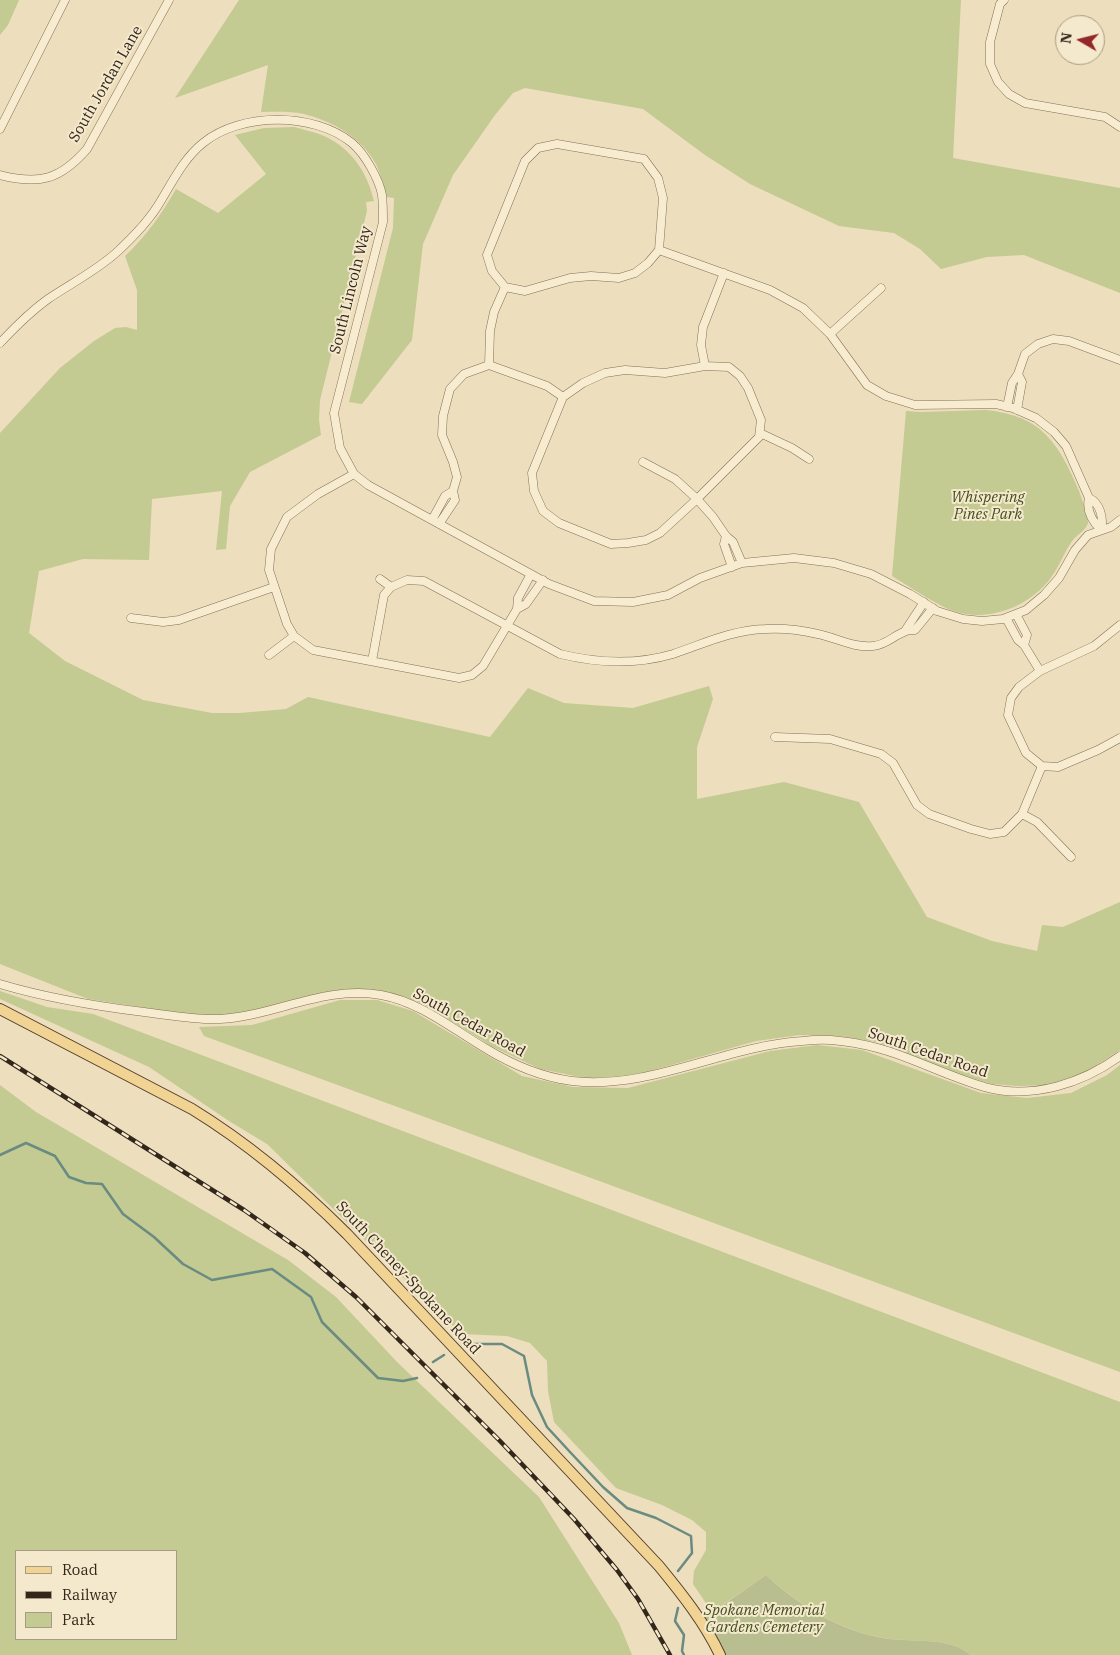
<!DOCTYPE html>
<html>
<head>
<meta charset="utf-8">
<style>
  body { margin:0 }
  #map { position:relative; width:1120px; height:1655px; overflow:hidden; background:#eddebd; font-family:"IBM Plex Serif",serif }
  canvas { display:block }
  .legend { position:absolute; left:15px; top:1550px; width:162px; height:90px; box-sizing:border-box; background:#f4e9cc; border:1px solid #a79b85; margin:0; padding:6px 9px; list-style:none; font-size:15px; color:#33271b }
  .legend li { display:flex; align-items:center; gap:10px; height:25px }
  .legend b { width:25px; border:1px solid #a79b85 }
  .north { position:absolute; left:1055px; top:15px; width:50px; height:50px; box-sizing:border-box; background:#f4e9cc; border:1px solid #a79b85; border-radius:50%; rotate:278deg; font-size:14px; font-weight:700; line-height:20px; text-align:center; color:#33271b }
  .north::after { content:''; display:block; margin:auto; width:18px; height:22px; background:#922829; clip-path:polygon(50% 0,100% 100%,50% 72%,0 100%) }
</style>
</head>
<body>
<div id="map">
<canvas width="1120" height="1655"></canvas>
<ul class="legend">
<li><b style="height:6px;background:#f1d494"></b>Road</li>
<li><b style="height:6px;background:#33271b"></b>Railway</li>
<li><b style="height:14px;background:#c3ca92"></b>Park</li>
</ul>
<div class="north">N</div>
</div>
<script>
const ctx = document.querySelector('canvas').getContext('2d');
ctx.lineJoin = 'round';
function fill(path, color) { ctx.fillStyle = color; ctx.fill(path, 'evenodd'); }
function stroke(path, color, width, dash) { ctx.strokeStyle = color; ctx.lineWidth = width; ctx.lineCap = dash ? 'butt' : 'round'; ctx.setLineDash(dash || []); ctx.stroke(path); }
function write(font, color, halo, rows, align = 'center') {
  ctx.font = font + ' "IBM Plex Serif",serif'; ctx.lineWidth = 4; ctx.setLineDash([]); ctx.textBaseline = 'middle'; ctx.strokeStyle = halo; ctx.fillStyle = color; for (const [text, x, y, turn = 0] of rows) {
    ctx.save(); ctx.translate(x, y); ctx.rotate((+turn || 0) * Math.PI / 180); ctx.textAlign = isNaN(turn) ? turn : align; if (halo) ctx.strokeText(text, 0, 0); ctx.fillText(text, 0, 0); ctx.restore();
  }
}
fill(new Path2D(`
  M 0,0 L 19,0 L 8,25 L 0,35 Z
  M 239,0 L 961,0 L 953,158 L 1120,188 L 1120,293 L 1024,255 L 987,257 L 941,269 L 920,249 L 894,233 L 839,226 L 750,184 L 705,155 L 643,109 L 525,88 L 513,93 L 495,115 L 453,175 L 423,244 L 412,340 L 362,404 L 349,402 L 393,228 L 394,198 L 387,197 C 383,187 381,174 376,164 C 361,137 332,121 304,114 C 290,111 275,112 261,112 L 268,65 L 175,98 Z
  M 294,127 C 304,130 315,132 324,136 C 352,149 367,172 374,201 L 366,202 L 367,211 L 320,400 L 319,420 L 321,435 L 250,472 L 230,506 L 226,549 L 216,550 L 222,491 L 152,499 L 149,560 L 83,559 L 39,571 L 29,633 L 65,661 L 143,700 L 212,713 L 240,713 L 286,709 L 308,697 L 490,737 L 528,688 L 564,703 L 633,708 L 709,686 L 713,699 L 697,747 L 697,799 L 784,782 L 859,802 L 927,917 L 992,941 L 1037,951 L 1042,925 L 1063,927 L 1120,902 L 1120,1050 L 1082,1075 L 1049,1085 L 1018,1086 L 992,1084 L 962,1075 L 877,1042 L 839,1036 L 800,1035 L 756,1041 L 629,1077 L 585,1078 L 540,1069 L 493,1047 L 423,1004 L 382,991 L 341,990 L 248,1013 L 220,1016 L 178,1013 L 88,999 L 0,964 L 0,433 L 60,368 L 94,341 L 115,328 L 126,327 L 137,330 L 137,290 L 125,256 C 147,235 161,215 176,189 L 218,213 L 266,174 L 235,135 L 264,128 Z
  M 986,410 C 1042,416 1058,442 1079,491 C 1081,497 1089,517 1088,523 C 1086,530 1077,535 1073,540 C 1070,544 1067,548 1065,553 C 1060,562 1056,571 1050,579 C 1027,609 983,624 948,609 C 929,600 910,587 892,576 L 906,411 L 921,412 Z
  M 0,991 L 47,1007 L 93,1014 L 1120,1402 L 1120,1655 L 971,1655 C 950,1637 915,1642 890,1639 C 841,1632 802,1607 766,1575 L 712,1612 L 693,1584 L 694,1571 L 706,1550 L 706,1532 L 692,1520 L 662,1505 L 616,1488 L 554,1422 L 548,1391 L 547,1361 L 530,1343 L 507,1336 L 461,1334 L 267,1144 L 229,1121 L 149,1067 L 0,999 Z
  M 340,1000 L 377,1000 L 413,1011 L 522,1076 L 573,1087 L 628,1088 L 770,1051 L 817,1045 L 862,1050 L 981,1093 L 1027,1098 L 1071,1093 L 1107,1075 L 1120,1065 L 1120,1372 L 204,1036 L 199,1027 L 252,1025 Z
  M 0,1085 L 36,1112 L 288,1260 L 336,1297 L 398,1363 L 539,1497 L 619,1623 L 632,1655 L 0,1655 ZM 16,1551 L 176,1551 L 176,1639 L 16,1639 Z`), '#c3ca92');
fill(new Path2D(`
  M 766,1575 C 801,1607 841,1632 889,1639 C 915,1642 950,1637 971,1655 L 720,1655 L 700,1621 Z`), '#b9be91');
stroke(new Path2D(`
  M 0,1155 L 26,1143 L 55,1156 L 69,1177 L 86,1183 L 102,1184 L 123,1214 L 154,1237 L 183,1264 L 212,1280 L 272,1269 L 311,1297 L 322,1322 L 378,1378 L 403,1381 L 417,1378
  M 474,1344 L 502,1344 L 524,1356 L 532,1395 L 547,1427 L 570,1452 L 603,1487 L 627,1508 L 656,1518 L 691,1536 L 692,1553 L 678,1571
  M 433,1362 L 444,1355
  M 678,1608 L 675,1621 L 684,1635 L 682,1651 L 684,1655`), '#698b82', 2.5);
const minor = new Path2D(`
  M 1004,0 L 1000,4 L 990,42 L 990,64 L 998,82 L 1009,94 L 1025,103 L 1105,117 L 1120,127
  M 0,129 L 65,0
  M 0,175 C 39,185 60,180 87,149 L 169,0
  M 659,250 L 770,290 L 803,308 L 830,334 L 867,385 L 886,396 L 915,405 L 996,404 L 1013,408 L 1036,418 L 1054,432 L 1066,446 L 1089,498
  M 505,287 L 492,271 L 487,255 L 525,161 L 538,148 L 557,144 L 644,159 L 658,178 L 663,198 L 659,250
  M 505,287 L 525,291 L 570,278 L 591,276 L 619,278 L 635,273 L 648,263 L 659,250
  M 830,334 L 881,288
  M 0,343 C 15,327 30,312 48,299 C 70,284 96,271 117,252 C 131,239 146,224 157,207 C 171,185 182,160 203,143 C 241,112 314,112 352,143 C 365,154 379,179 382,195 C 383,203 383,213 383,222 L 334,413 L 340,448 L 354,474 L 368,485 L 549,584 L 594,601 L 633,602 L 668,595 L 700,578 L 742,563 L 794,558 L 834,563 L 871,574 L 910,594 L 937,611 L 963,619 L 982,621 L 1003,619 L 1026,610 L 1044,595 L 1059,578 L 1075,550 L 1088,535 L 1111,527 L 1120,520
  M 489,365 L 490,331 L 494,312 L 505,287
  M 705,366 L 729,367 L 740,376 L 748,388 L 761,420 L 759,437 L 697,499 L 660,533 L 646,540 L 628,543 L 611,544 L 559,523 L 543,511 L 534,491 L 532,473 L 563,397 L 583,383 L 605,373 L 625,370 L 665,373 Z
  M 705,366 L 701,345 L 703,327 L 724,273
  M 1007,407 L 1012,383 L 1018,374 L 1025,354 L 1038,344 L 1053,339 L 1069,341 L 1120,360
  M 1017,410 L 1022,382 L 1018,374
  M 760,433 L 792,448 L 809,459
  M 643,462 L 675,479 L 697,499 L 713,517 L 726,536 L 733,542 L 742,563
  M 354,474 L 318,494 L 287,517 L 271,549 L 269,570 L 287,624 L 294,636 L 313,650 L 459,678 L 472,675 L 483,666 L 517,609 L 518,598 L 531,574
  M 1089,498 C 1100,503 1104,518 1101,530 C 1092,521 1086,510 1089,498 Z
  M 432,520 L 445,496 L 453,491
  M 439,524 L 455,500 L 453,491 L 457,477 L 453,462 L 442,435 L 443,416 L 450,389 L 464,374 L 489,365 L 547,386 L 563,397
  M 726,536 L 724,544 L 732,567
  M 380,579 L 391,587
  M 517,609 L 526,604 L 543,580
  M 1016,614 L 1027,635 L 1024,645
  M 131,618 L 163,622 L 179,620 L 274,587
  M 1006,618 L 1018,640 L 1024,645 L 1040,671
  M 905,631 L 924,602
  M 269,655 L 294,636
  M 372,661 L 384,595 L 391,587 L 407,580 L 424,581 L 560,654 C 597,663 636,665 673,654 C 703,644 732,630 765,629 C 782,628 801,630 818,634 C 837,638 853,648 873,646 C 886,645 893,636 904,632 C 907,630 912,630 915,630 L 933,608
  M 775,737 L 830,739 L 881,754 L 893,763 L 917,805 L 929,814 L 971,829 L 990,834 L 1004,832 L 1022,814 L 1042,766
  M 1042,766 L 1026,753 L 1008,715 L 1011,698 L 1019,687 L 1040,671 L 1094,646 L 1120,625
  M 1042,766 L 1058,767 L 1098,750 L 1120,738
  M 1022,814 L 1037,822 L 1071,857
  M 0,984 C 47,998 95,1006 144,1012 C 169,1015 194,1020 220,1019 C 275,1016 324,985 381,995 C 420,1002 451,1028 485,1048 C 511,1064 541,1077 572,1081 C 651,1090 724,1046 802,1041 C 811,1040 821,1039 831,1040 C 841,1041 851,1042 860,1044 C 904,1052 944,1076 988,1088 C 1034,1099 1083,1083 1120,1056`);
const major = new Path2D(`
  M 0,1009 L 192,1109 C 249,1144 300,1187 347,1234 L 659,1566 C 682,1594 705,1623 720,1655`);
stroke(minor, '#846f57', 9);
stroke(major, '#513d2b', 12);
stroke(minor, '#f8ecd0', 8);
stroke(major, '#f1d494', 10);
const rail = new Path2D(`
  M 0,1056 L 244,1210 L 305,1253 L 356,1297 L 500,1441 L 574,1519 L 617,1570 L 638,1599 L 670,1655`);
stroke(rail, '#33271b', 4.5);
stroke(rail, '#f4e9cc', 2.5, [8]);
write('15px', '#33271b', '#f4e9cc', [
  ["South Jordan Lane",106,84,-60],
  ["South Lincoln Way",351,290,-76],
  ["South Cedar Road",469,1023,29],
  ["South Cedar Road",928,1053,19],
  ["South Cheney-Spokane Road",408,1278,47]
]);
write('italic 15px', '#444f22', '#f4e9cc', [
  ["Whispering",988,498],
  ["Pines Park",988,515],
  ["Spokane Memorial",764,1611],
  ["Gardens Cemetery",764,1628]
]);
</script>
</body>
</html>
